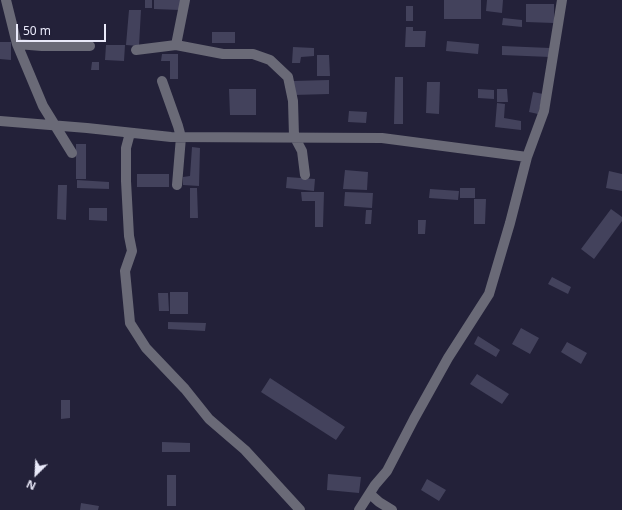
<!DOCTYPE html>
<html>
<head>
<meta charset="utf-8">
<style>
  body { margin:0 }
  #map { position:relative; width:622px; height:510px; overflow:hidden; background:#232139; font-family:"Noto Sans",sans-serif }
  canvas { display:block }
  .north { position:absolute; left:16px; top:454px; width:40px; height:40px; -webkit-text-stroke:3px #232139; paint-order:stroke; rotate:204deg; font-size:11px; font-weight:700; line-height:16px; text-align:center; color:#e9e9f9 }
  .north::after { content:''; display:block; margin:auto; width:14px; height:18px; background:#e9e9f9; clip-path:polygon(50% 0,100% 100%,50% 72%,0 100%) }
  .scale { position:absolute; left:16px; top:24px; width:90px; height:18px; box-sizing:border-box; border:2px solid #e9e9f9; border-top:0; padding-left:5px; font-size:12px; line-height:14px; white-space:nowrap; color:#e9e9f9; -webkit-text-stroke:3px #232139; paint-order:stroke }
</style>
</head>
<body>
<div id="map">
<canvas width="622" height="510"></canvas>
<div class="north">N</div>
<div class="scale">50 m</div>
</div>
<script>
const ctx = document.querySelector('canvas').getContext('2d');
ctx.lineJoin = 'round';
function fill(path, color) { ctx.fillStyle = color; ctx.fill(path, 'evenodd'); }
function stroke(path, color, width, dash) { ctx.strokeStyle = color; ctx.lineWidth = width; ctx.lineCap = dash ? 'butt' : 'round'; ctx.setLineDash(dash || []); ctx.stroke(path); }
fill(new Path2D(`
  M 145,0 L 152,0 L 152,8 L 145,8 Z
  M 154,0 L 181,0 L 180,10 L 154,9 Z
  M 444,0 L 481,0 L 481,19 L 444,19 Z
  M 487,0 L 503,0 L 502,13 L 486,11 Z
  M 526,4 L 554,4 L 554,23 L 526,22 Z
  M 406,6 L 413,6 L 413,21 L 406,21 Z
  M 129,10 L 141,10 L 139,46 L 126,45 Z
  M 503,18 L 522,20 L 522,27 L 502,25 Z
  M 406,27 L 413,27 L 413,31 L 426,31 L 425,47 L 405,47 Z
  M 212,32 L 235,32 L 235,43 L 212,43 Z
  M 447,41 L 479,44 L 478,54 L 446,51 Z
  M 0,42 L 11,42 L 11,60 L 0,59 Z
  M 106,45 L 125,45 L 124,61 L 105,60 Z
  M 502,46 L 550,48 L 550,57 L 502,55 Z
  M 293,47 L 314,48 L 314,56 L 301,57 L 300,63 L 292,63 Z
  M 162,54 L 178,54 L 178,79 L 170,79 L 170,61 L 161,61 Z
  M 317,55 L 329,55 L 330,76 L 317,76 Z
  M 92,62 L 99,62 L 99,70 L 91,70 Z
  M 395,77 L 403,77 L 403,124 L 394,124 Z
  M 329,80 L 329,94 L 293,95 L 293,81 Z
  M 427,82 L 440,82 L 439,114 L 426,113 Z
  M 229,89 L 256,89 L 256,115 L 230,115 Z
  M 478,89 L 494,90 L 494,99 L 478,98 Z
  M 497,89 L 507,89 L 508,102 L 497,102 Z
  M 533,92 L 543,94 L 538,114 L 529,112 Z
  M 497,103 L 505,104 L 504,118 L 521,121 L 521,130 L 495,127 Z
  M 349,111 L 367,112 L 366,123 L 348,122 Z
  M 76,144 L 86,144 L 86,179 L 76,179 Z
  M 192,147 L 200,148 L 199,186 L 183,185 L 183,177 L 190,176 Z
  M 345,170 L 368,172 L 367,190 L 343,189 Z
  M 609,171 L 622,174 L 622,191 L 606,188 Z
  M 137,174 L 169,174 L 169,187 L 137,187 Z
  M 287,177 L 315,179 L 314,191 L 286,188 Z
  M 77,180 L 109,182 L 109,189 L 77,188 Z
  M 58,185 L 67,185 L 66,220 L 57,219 Z
  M 190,188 L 197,188 L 198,218 L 190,218 Z
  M 460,188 L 475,188 L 475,198 L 460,198 Z
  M 430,189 L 459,191 L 458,200 L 429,198 Z
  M 301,192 L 324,192 L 323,227 L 315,227 L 315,201 L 302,201 Z
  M 345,192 L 373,193 L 372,208 L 344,206 Z
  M 474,199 L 486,199 L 485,224 L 474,224 Z
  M 89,208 L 107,208 L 107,221 L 89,220 Z
  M 611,209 L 622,217 L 622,221 L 594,259 L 581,249 Z
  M 366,210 L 372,210 L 371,224 L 365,224 Z
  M 418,220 L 426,220 L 425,234 L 418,234 Z
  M 552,277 L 571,287 L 568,294 L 548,284 Z
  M 170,292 L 188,292 L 188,314 L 170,314 Z
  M 158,293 L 168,293 L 169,311 L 159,311 Z
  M 168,322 L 206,323 L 205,331 L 168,329 Z
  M 521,328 L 539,338 L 530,354 L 512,344 Z
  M 478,336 L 500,350 L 496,357 L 474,344 Z
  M 567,342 L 587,353 L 581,364 L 561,352 Z
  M 477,374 L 509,394 L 502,404 L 470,384 Z
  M 270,378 L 345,427 L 336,440 L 261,392 Z
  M 61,400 L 70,400 L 70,418 L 61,419 Z
  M 162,442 L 190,443 L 190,452 L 162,452 Z
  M 328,474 L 361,477 L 359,493 L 327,490 Z
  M 167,475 L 176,475 L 176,506 L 167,506 Z
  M 427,479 L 446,490 L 439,501 L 421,490 Z
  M 81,503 L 99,506 L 98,510 L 80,510 Z`), '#43425c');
stroke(new Path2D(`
  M 6,0 L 17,44 L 43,106 L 72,153
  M 185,0 L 176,45 L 223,54 L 253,54 L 270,60 L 288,77 L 293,101 L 294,136 L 302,151 L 305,175
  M 17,44 L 42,46 L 90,46
  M 136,50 L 176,45
  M 162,81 L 178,126 L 181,137 L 177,185
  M 0,121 L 87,128 L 171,137 L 382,138 L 527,157
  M 130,133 L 126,148 L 126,181 L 129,236 L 132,251 L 125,271 L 130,323 L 146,348 L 185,389 L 209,419 L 245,450 L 300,510
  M 370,494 L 379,502 L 392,510
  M 359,510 L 375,485 L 387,471 L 414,419 L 448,358 L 489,294 L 510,223 L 527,157 L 544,111 L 562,0`), '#6a6a77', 10);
</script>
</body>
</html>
